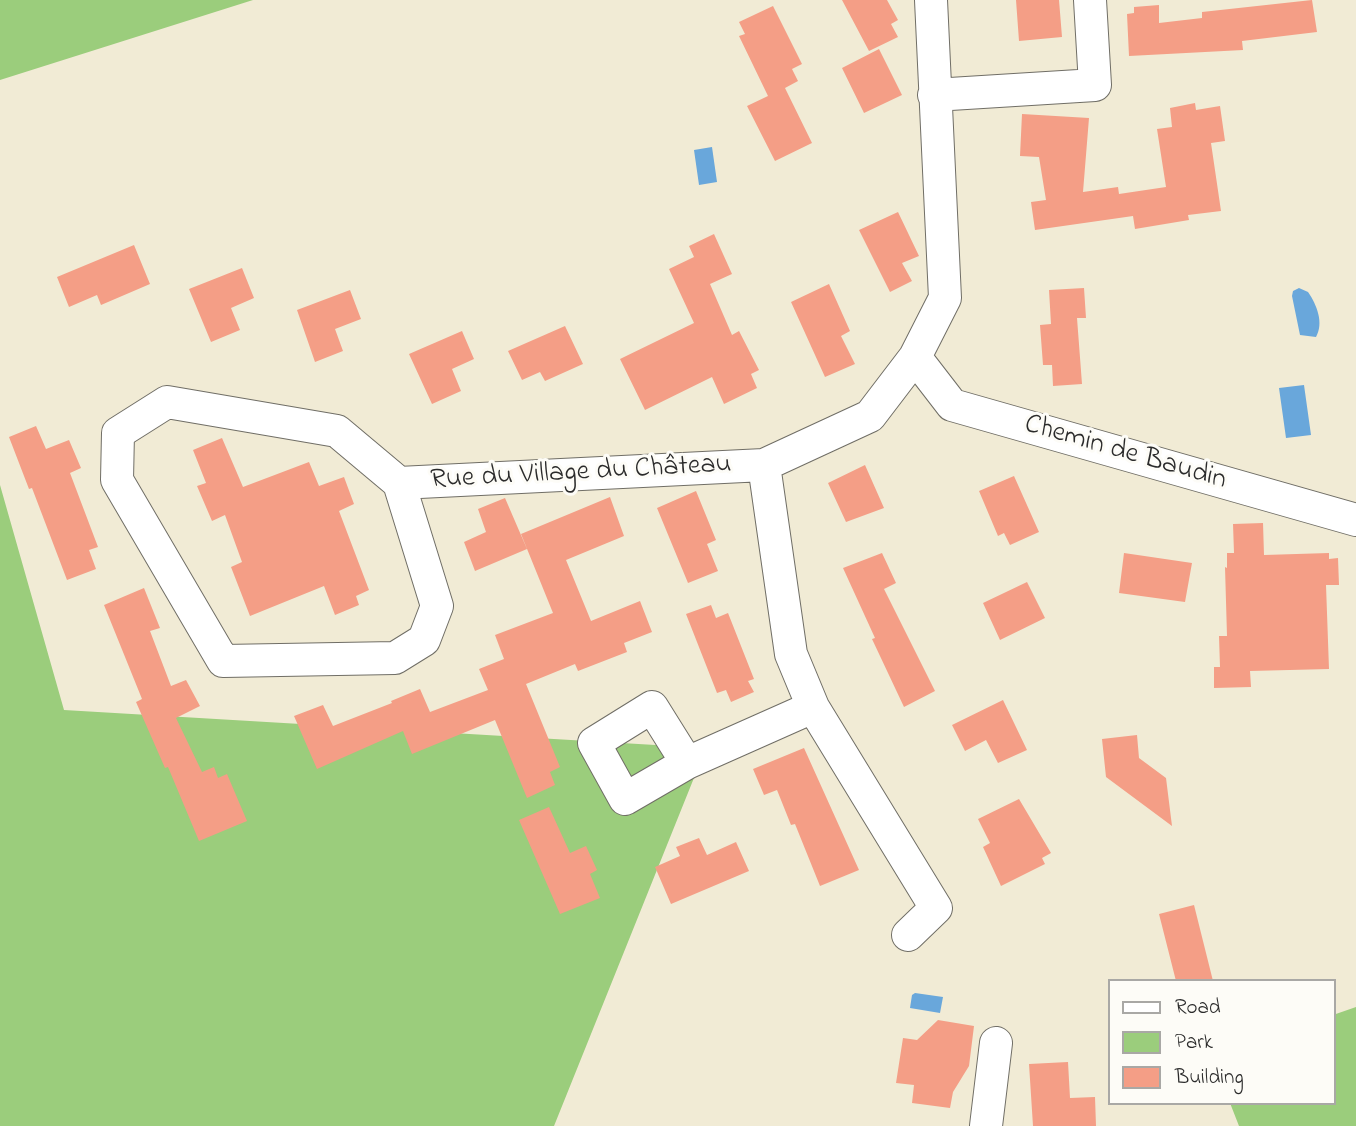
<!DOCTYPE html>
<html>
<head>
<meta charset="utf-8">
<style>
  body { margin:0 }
  #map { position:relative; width:1356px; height:1126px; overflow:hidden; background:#f1ebd5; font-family:"Indie Flower",sans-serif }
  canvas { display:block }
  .legend { position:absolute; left:1108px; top:979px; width:228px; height:126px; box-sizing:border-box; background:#fdfcf7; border:2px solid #a9a8a5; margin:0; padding:9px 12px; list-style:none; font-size:21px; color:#2b2b2b }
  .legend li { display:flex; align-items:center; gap:14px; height:35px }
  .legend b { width:35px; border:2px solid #a9a8a5 }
</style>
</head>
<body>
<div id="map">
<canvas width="1356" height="1126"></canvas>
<ul class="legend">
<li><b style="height:9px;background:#fff"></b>Road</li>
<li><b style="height:19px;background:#9bcd7c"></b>Park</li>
<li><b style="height:19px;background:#f49e86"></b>Building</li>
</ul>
</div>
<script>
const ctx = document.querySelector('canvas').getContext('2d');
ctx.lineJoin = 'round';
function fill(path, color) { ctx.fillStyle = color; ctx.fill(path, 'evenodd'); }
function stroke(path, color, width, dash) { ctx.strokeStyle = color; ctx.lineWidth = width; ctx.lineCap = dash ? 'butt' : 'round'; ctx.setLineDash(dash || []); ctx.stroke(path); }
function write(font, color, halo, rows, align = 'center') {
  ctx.font = font + ' "Indie Flower",sans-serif'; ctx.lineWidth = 6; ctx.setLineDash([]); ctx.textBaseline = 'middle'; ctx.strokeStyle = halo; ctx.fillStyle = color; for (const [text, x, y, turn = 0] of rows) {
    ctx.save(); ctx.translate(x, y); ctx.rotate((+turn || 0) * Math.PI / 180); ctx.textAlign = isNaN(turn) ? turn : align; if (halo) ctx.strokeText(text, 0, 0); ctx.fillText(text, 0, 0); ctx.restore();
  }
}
fill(new Path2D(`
  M 0,0 L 253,0 L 0,80 Z
  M 0,485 L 64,710 L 706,748 L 554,1126 L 0,1126 Z
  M 1356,1007 L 1356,1126 L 1239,1126 L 1230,1103 L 1333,1103 L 1333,1015 Z`), '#9bcd7c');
fill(new Path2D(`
  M 712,147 L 717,182 L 699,185 L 694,150 Z
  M 1299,288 L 1308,292 C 1317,305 1324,323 1316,337 L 1300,335 L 1292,296 L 1293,291 Z
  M 1304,385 L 1311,435 L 1286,438 L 1279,388 Z
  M 915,993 L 943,997 L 940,1013 L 910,1008 L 912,995 Z`), '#69a7db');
fill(new Path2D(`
  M 842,0 L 887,0 L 898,20 L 891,24 L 898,37 L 869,51 Z
  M 1016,0 L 1059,0 L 1062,37 L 1019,41 Z
  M 1312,0 L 1317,32 L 1242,41 L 1243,50 L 1129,56 L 1127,14 L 1134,13 L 1134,7 L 1159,5 L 1159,23 L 1202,18 L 1202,12 Z
  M 773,6 L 802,64 L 792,69 L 798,81 L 785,88 L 812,143 L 775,161 L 747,106 L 768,96 L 739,36 L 745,34 L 739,22 Z
  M 879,49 L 902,95 L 864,113 L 842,68 Z
  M 1195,103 L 1196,110 L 1220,106 L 1225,141 L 1211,143 L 1221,211 L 1188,215 L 1189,220 L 1135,229 L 1133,216 L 1035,230 L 1031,202 L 1046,200 L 1039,157 L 1020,156 L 1022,114 L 1089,118 L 1083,192 L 1118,187 L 1119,194 L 1166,187 L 1157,129 L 1172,127 L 1170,108 Z
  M 898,212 L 919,256 L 902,263 L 912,281 L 890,292 L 859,230 Z
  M 714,234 L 732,274 L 710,284 L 732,335 L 739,331 L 759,370 L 751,374 L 757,388 L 724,404 L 712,377 L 645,410 L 620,359 L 694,323 L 669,269 L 694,257 L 689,246 Z
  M 134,245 L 150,284 L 101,305 L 97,295 L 69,307 L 57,277 Z
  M 242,268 L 254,298 L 231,308 L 240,330 L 211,342 L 189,289 Z
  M 829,284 L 850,331 L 841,336 L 855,364 L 825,377 L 791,302 Z
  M 1084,288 L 1086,318 L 1077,318 L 1082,384 L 1053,386 L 1052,365 L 1043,365 L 1040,325 L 1051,324 L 1049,290 Z
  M 350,290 L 361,319 L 335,329 L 343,351 L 315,362 L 297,310 Z
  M 565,326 L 583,364 L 545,381 L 540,372 L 522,380 L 508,351 Z
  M 462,331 L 474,359 L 452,369 L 461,391 L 432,404 L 409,354 Z
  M 36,426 L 46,449 L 69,440 L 81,468 L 70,473 L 98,547 L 89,550 L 96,569 L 67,580 L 32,488 L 29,489 L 9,437 Z
  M 222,438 L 243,487 L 309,462 L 319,486 L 344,477 L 354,504 L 339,511 L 369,590 L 356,596 L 359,605 L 335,615 L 324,586 L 250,616 L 231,567 L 242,562 L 225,515 L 212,521 L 197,486 L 206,483 L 193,450 Z
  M 865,465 L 884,508 L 846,522 L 828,483 Z
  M 1014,476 L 1039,532 L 1010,545 L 1004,533 L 998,536 L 979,491 Z
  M 696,491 L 716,540 L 707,544 L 718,571 L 688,583 L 657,508 Z
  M 610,497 L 624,536 L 566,560 L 591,621 L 640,601 L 652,632 L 624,643 L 627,652 L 578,671 L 575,664 L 526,684 L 560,767 L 550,772 L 555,785 L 527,798 L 495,720 L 412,754 L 403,731 L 317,769 L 294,716 L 323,705 L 333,726 L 392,703 L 391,701 L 420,689 L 430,712 L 488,690 L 479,669 L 504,659 L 495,635 L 553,613 L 521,534 Z
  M 505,498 L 527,549 L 475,571 L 464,542 L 486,532 L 478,509 Z
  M 1263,523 L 1264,555 L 1329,553 L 1329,559 L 1338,558 L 1339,585 L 1326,585 L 1329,669 L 1250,671 L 1251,687 L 1214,688 L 1214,667 L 1220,667 L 1219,636 L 1227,636 L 1225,567 L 1227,568 L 1227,553 L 1234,553 L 1233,524 Z
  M 882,553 L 896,583 L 884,589 L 935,691 L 904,707 L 872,639 L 875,638 L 843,568 Z
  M 1124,553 L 1192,563 L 1185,602 L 1119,593 Z
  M 1027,582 L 1045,618 L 1000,640 L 983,603 Z
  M 144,588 L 160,628 L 150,631 L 171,686 L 186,680 L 200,706 L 176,718 L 202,772 L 214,767 L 218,778 L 227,774 L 247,821 L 199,841 L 168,767 L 165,768 L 136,702 L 142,699 L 104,605 Z
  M 711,605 L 716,618 L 728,613 L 754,679 L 748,681 L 754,692 L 731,702 L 726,690 L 717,693 L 686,614 Z
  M 1003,700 L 1027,750 L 998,763 L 986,740 L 965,751 L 952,725 Z
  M 1137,735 L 1139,758 L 1166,778 L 1172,826 L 1106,777 L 1102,739 Z
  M 804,748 L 859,870 L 820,886 L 795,824 L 791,825 L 777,790 L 764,795 L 753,769 Z
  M 1019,799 L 1051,853 L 1042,858 L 1045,864 L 1001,886 L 983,847 L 990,843 L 978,819 Z
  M 549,807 L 570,853 L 586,846 L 597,870 L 590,874 L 600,898 L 560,914 L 519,820 Z
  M 699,838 L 707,855 L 736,842 L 749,871 L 671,904 L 655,867 L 680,856 L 676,847 Z
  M 1194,905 L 1213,981 L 1176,981 L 1159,914 Z
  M 938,1020 L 974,1026 L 969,1066 L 953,1092 L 950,1108 L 912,1103 L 914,1085 L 896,1083 L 903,1038 L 917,1040 Z
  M 1068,1062 L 1070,1098 L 1095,1097 L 1096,1126 L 1033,1126 L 1029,1064 Z`), '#f49e86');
const minor = new Path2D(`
  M 934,95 L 1095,85 L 1090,0
  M 915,357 L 952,405 L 1356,520
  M 764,465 L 791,654 L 813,707 L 936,908 L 908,935
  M 399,483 L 437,606 L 424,640 L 395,658 L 223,661 L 117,480 L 118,433 L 167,402 L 337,431 L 399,483 L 764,465 L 870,416 L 915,357 L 945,298 L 931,0
  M 687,763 L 652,707 L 594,743 L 625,799 L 687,763 L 813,707
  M 986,1126 L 996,1043`);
stroke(minor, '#706e66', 34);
stroke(minor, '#fff', 32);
write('28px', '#2b2b2b', '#fdfcf7', [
  ["Chemin de Baudin",1125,454,16],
  ["Rue du Village du Château",581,474,-3]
]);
</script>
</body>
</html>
